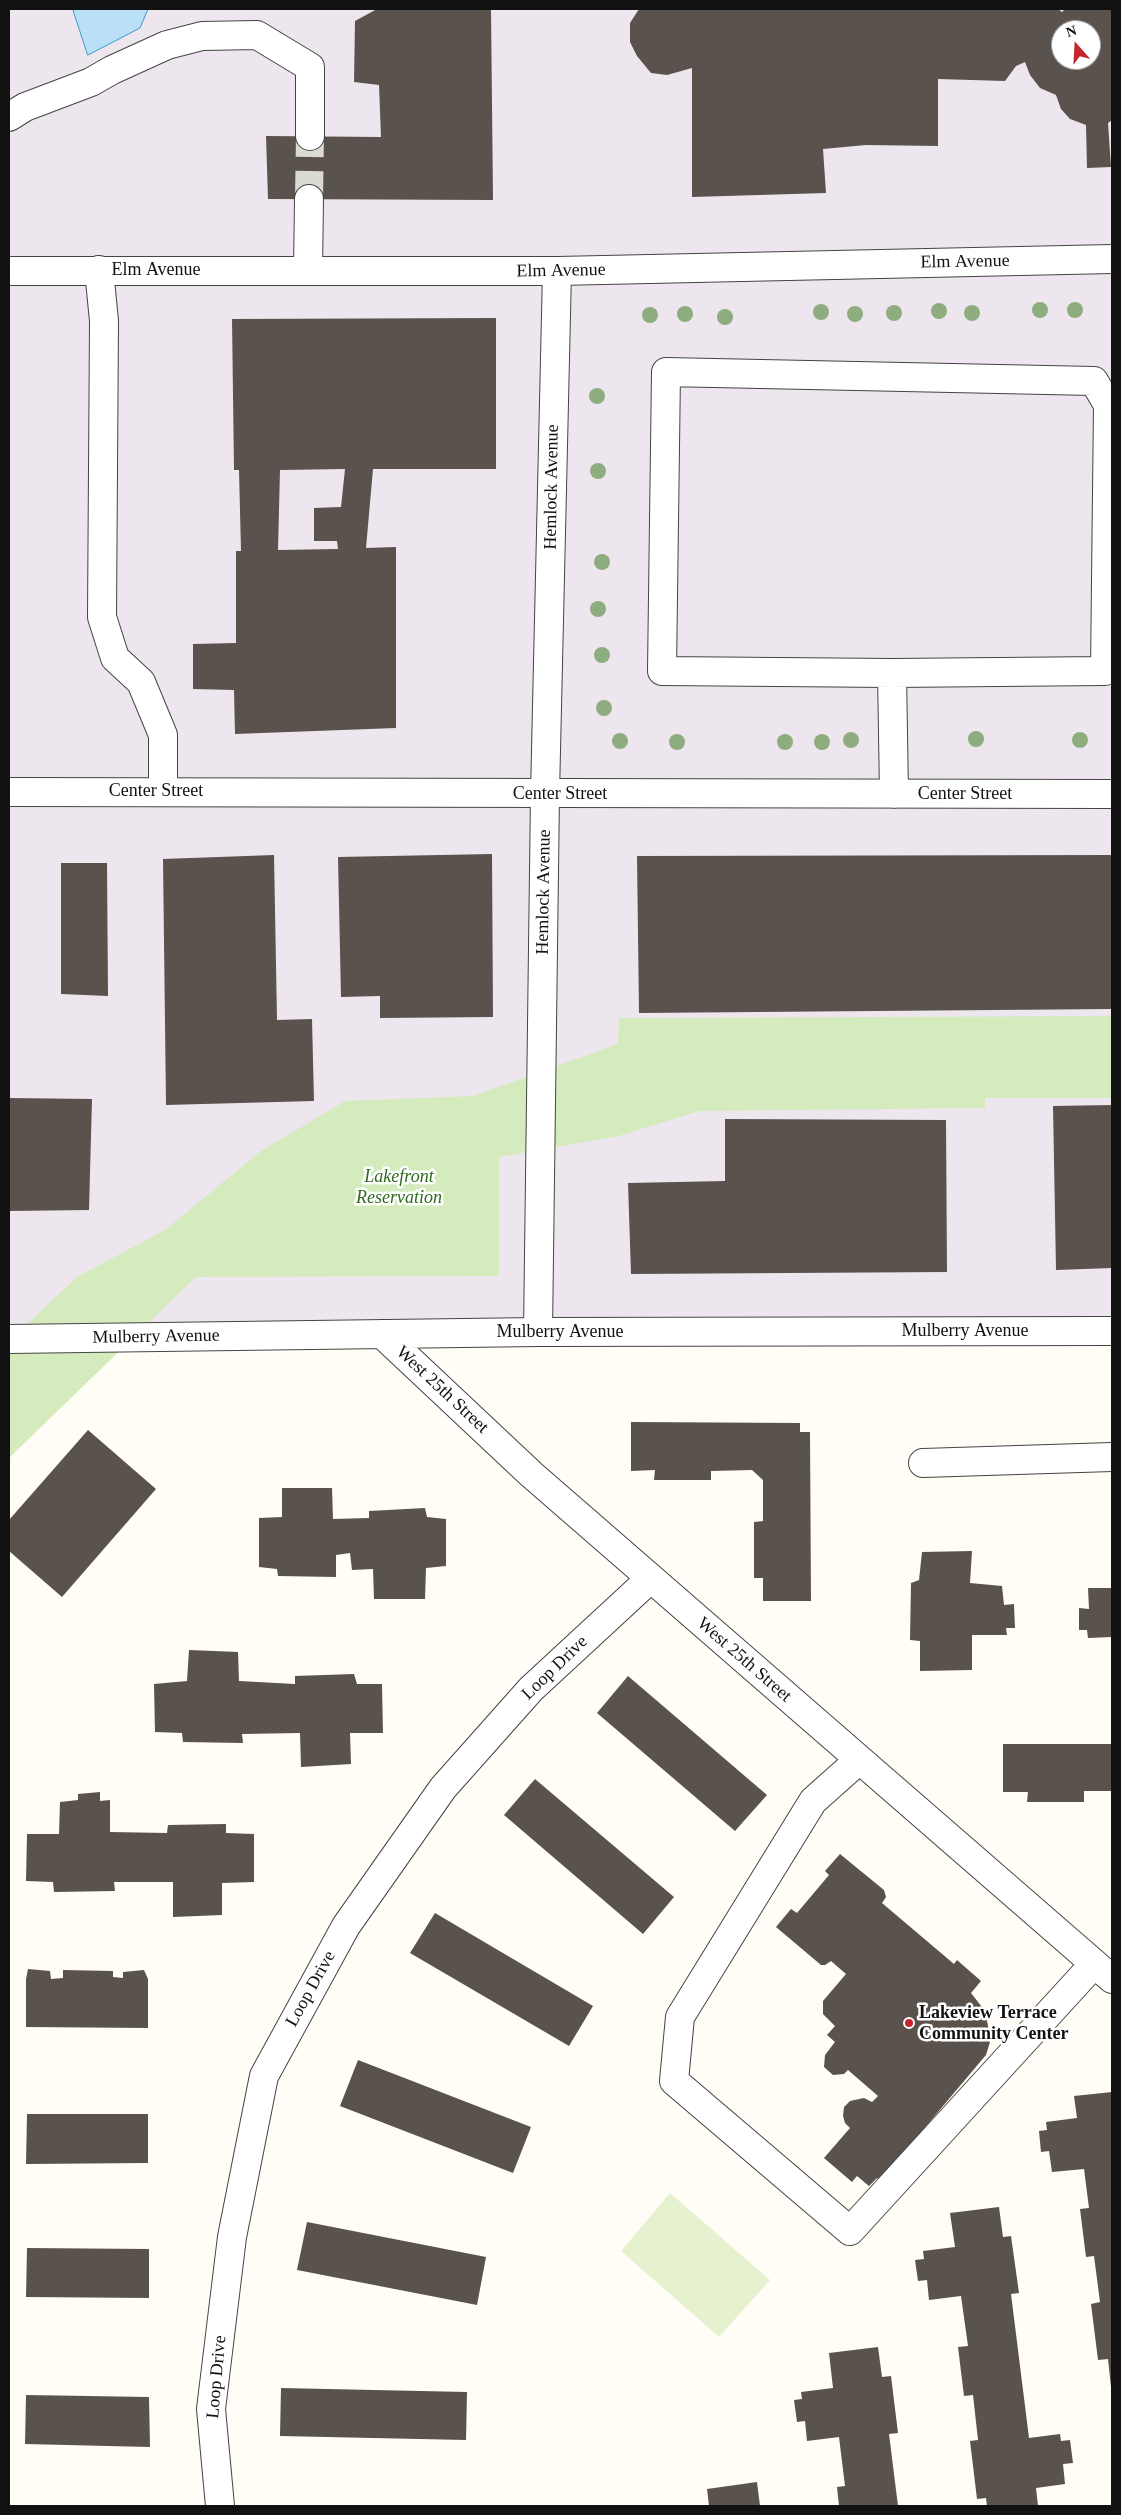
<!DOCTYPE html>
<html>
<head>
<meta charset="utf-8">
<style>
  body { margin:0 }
  #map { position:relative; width:1121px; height:2515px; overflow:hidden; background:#fffdf5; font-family:"Times New Roman",serif }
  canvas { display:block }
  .frame { position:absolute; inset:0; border:10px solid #111; pointer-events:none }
  .north { position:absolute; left:1051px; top:20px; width:50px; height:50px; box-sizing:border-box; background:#fff; border:1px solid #a0a0a0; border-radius:50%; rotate:341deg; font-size:14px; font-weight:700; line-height:20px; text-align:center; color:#111 }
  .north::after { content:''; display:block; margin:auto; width:18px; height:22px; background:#c4262e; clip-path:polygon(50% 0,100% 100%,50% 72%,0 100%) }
</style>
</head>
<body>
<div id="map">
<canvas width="1121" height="2515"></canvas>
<div class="frame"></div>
<div class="north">N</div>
</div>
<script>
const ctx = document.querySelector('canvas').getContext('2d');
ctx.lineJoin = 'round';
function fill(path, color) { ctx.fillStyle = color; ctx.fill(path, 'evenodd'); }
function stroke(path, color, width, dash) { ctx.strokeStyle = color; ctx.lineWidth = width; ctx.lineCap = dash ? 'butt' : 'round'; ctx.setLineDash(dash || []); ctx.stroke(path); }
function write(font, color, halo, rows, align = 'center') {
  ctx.font = font + ' "Times New Roman",serif'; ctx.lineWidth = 5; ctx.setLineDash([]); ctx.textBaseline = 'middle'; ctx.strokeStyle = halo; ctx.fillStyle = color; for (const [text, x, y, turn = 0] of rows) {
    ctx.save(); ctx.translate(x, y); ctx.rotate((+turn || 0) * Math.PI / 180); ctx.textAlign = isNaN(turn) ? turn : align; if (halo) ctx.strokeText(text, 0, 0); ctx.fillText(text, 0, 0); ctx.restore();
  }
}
fill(new Path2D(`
  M 9,9 L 73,9 L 88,54 L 140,28 L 148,9 L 1112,9 L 1112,1331 L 9,1339 ZM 1061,30 L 1091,30 L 1091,60 L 1061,60 Z`), '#eee6ef');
fill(new Path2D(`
  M 1112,1016 L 1112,1098 L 985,1098 L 985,1108 L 700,1111 L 619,1136 L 499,1157 L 499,1276 L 196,1277 L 9,1458 L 9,1341 L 77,1277 L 165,1230 L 261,1151 L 345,1101 L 473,1096 L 618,1044 L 619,1018 Z`), '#d5ebbd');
fill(new Path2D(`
  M 670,2193 L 770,2280 L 719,2337 L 621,2251 Z`), '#e6f2cf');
const water = new Path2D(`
  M 73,9 L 148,9 L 140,28 L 88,55 Z`);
fill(water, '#b9e0f7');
stroke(water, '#3f96cf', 1);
fill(new Path2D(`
  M 377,9 L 491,9 L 493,200 L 268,199 L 266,136 L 381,137 L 379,85 L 354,82 L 355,21 Z
  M 639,9 L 1058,9 L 1062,12 L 1065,9 L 1112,9 L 1112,120 L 1108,123 L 1111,167 L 1087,168 L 1086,125 L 1070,119 L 1061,109 L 1056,95 L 1040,88 L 1030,75 L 1025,62 L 1016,66 L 1005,81 L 938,79 L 938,146 L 866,145 L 823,149 L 826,193 L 692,197 L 692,68 L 667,75 L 651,73 L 637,56 L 630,42 L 630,23 ZM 1061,30 L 1091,30 L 1091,60 L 1061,60 Z
  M 496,318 L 496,469 L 373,469 L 366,548 L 396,547 L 396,728 L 235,734 L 234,690 L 193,689 L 193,644 L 236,643 L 236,551 L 241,551 L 239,470 L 234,470 L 232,319 ZM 345,469 L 341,507 L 314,508 L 314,541 L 337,541 L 338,549 L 278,550 L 280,470 Z
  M 492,854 L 493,1017 L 380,1018 L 380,996 L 341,997 L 338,857 Z
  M 274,855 L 277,1020 L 312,1019 L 314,1101 L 166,1105 L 163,859 Z
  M 1112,855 L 1112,1009 L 639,1013 L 637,856 Z
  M 61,863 L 107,863 L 108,996 L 61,994 Z
  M 9,1098 L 92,1099 L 89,1210 L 9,1211 Z
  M 1112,1105 L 1112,1268 L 1056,1270 L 1053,1106 Z
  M 725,1119 L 946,1120 L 947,1272 L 631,1274 L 628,1183 L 725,1181 Z
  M 631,1422 L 800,1423 L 800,1432 L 810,1432 L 811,1601 L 763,1601 L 763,1578 L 754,1578 L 754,1522 L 763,1521 L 763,1480 L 752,1470 L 711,1471 L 711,1480 L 654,1480 L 655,1470 L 631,1471 Z
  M 88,1430 L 156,1489 L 62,1597 L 9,1551 L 9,1520 Z
  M 282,1488 L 332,1488 L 333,1519 L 369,1518 L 369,1511 L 425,1508 L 427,1517 L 446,1519 L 446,1566 L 426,1568 L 425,1599 L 374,1599 L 373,1569 L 352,1570 L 350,1553 L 336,1555 L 336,1577 L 278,1576 L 277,1569 L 259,1567 L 259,1518 L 282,1517 Z
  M 972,1551 L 970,1583 L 1002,1586 L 1004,1605 L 1014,1604 L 1015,1628 L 1006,1628 L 1007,1635 L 972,1635 L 972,1670 L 920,1671 L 920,1641 L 910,1640 L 911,1583 L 919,1580 L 922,1552 Z
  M 1088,1588 L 1112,1588 L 1112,1637 L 1088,1638 L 1087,1630 L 1079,1630 L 1079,1608 L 1089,1609 Z
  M 189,1650 L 238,1652 L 239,1681 L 295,1684 L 295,1676 L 354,1674 L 357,1684 L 382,1684 L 383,1733 L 350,1733 L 351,1764 L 301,1767 L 300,1733 L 242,1734 L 243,1743 L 183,1742 L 182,1733 L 155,1732 L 154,1684 L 187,1681 Z
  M 628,1676 L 767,1795 L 735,1831 L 597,1713 Z
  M 1003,1744 L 1112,1744 L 1112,1791 L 1084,1791 L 1084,1802 L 1027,1802 L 1028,1792 L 1003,1792 Z
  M 535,1779 L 674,1897 L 643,1934 L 504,1815 Z
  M 100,1792 L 100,1801 L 110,1800 L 110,1832 L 167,1833 L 168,1825 L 226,1824 L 226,1833 L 254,1834 L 254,1882 L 222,1883 L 222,1915 L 173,1917 L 173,1882 L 114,1882 L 115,1891 L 54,1892 L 53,1882 L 26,1881 L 27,1834 L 59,1834 L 60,1802 L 78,1800 L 78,1794 Z
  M 840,1854 L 884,1890 L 886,1897 L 882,1903 L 954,1964 L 957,1960 L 981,1981 L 971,1993 L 985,2011 L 989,2031 L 990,2042 L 986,2055 L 921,2132 L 927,2137 L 886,2185 L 877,2178 L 869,2186 L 857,2176 L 852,2182 L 824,2158 L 850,2128 L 845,2123 L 843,2116 L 844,2107 L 850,2101 L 864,2098 L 872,2102 L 878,2096 L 848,2070 L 844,2074 L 833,2075 L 824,2067 L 825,2055 L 835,2042 L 827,2035 L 835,2026 L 823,2014 L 823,2001 L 846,1974 L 831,1961 L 825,1965 L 821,1965 L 776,1927 L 791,1909 L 797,1913 L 829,1875 L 825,1871 Z
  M 435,1913 L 593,2006 L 569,2046 L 410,1953 Z
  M 28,1969 L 50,1971 L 51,1979 L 63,1978 L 63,1970 L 113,1971 L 113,1977 L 123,1978 L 123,1972 L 144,1970 L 148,1979 L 148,2028 L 26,2027 L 26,1979 Z
  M 358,2060 L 531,2127 L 513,2173 L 340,2106 Z
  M 1112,2092 L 1112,2387 L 1111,2387 L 1108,2359 L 1098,2360 L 1091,2304 L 1100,2302 L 1094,2256 L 1086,2257 L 1080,2209 L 1089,2208 L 1084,2169 L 1052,2172 L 1049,2151 L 1041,2152 L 1039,2131 L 1047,2130 L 1046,2122 L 1077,2118 L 1074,2096 Z
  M 27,2114 L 148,2114 L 148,2163 L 26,2164 Z
  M 999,2207 L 1003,2237 L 1011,2236 L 1019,2293 L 1011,2294 L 1029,2438 L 1060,2434 L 1061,2441 L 1070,2440 L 1073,2463 L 1063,2464 L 1065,2484 L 1036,2488 L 1038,2506 L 987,2506 L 986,2498 L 977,2499 L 970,2441 L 978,2440 L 973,2395 L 964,2396 L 958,2347 L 968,2346 L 961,2296 L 929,2300 L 927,2280 L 918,2281 L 915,2260 L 924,2259 L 923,2251 L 955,2247 L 950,2213 Z
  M 307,2222 L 486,2257 L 477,2305 L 297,2270 Z
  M 27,2248 L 149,2249 L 149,2298 L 26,2297 Z
  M 878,2347 L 882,2377 L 891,2376 L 898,2433 L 889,2434 L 898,2506 L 839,2506 L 837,2487 L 845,2486 L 839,2437 L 807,2441 L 805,2421 L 797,2422 L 794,2400 L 802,2399 L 801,2392 L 833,2388 L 829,2353 Z
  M 281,2388 L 467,2392 L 466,2440 L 280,2436 Z
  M 26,2395 L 149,2397 L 150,2447 L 25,2444 Z
  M 757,2482 L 760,2506 L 709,2506 L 707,2489 Z`), '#5a524d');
stroke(new Path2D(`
  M 309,199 L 310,136`), '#dbdad3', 28, [28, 14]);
const minor = new Path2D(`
  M 9,117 L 25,107 L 91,82 L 112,70 L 167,45 L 202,36 L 257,35 L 310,67 L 310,136
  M 99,270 L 104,321 L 102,617 L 115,658 L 141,682 L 163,735 L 163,791
  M 9,271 L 557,271 L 1112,259
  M 308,271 L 309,199
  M 892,673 L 662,671 L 666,372 L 1094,381 L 1108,405 L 1105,671 L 892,673 L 894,794
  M 9,792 L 1112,794
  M 538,1332 L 545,794 L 557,271
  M 382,1334 L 531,1474 L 1112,1979
  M 9,1339 L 538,1332 L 1112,1331
  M 923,1463 L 1112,1457
  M 859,1760 L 813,1801 L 680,2017 L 674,2081 L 850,2231 L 1094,1964
  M 220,2506 L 211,2409 L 232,2237 L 264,2076 L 346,1926 L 443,1788 L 531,1689 L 650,1579`);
stroke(minor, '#444', 30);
stroke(minor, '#fff', 28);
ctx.fillStyle = '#8dad7f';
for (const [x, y] of [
  [1040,310],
  [1075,310],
  [939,311],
  [821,312],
  [894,313],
  [972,313],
  [685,314],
  [855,314],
  [650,315],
  [725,317],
  [597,396],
  [598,471],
  [602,562],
  [598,609],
  [602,655],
  [604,708],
  [976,739],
  [851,740],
  [1080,740],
  [620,741],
  [677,742],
  [785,742],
  [822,742]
]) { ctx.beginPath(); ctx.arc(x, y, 8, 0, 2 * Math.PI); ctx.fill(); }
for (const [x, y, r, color] of [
  [909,2023,5,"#c4262e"]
]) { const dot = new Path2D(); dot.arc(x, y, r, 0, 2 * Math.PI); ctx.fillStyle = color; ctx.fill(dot); stroke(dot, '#fff', 2); }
write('18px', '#111', '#fff', [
  ["Elm Avenue",965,262,-1],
  ["Elm Avenue",156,270],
  ["Elm Avenue",561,271,-1],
  ["Hemlock Avenue",552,487,-89],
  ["Center Street",156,791],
  ["Center Street",560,794],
  ["Center Street",965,794],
  ["Hemlock Avenue",544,892,-89],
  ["Mulberry Avenue",965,1331],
  ["Mulberry Avenue",560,1332],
  ["Mulberry Avenue",156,1337,-1],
  ["West 25th Street",442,1390,43],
  ["West 25th Street",744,1660,41],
  ["Loop Drive",555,1668,-44],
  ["Loop Drive",311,1989,-61],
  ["Loop Drive",217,2377,-85]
]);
write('italic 18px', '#2f6b1f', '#fff', [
  ["Lakefront",399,1177],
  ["Reservation",399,1198]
]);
write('bold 18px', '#111', '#fff', [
  ["Lakeview Terrace",919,2013],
  ["Community Center",919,2034]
], 'left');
</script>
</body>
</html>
